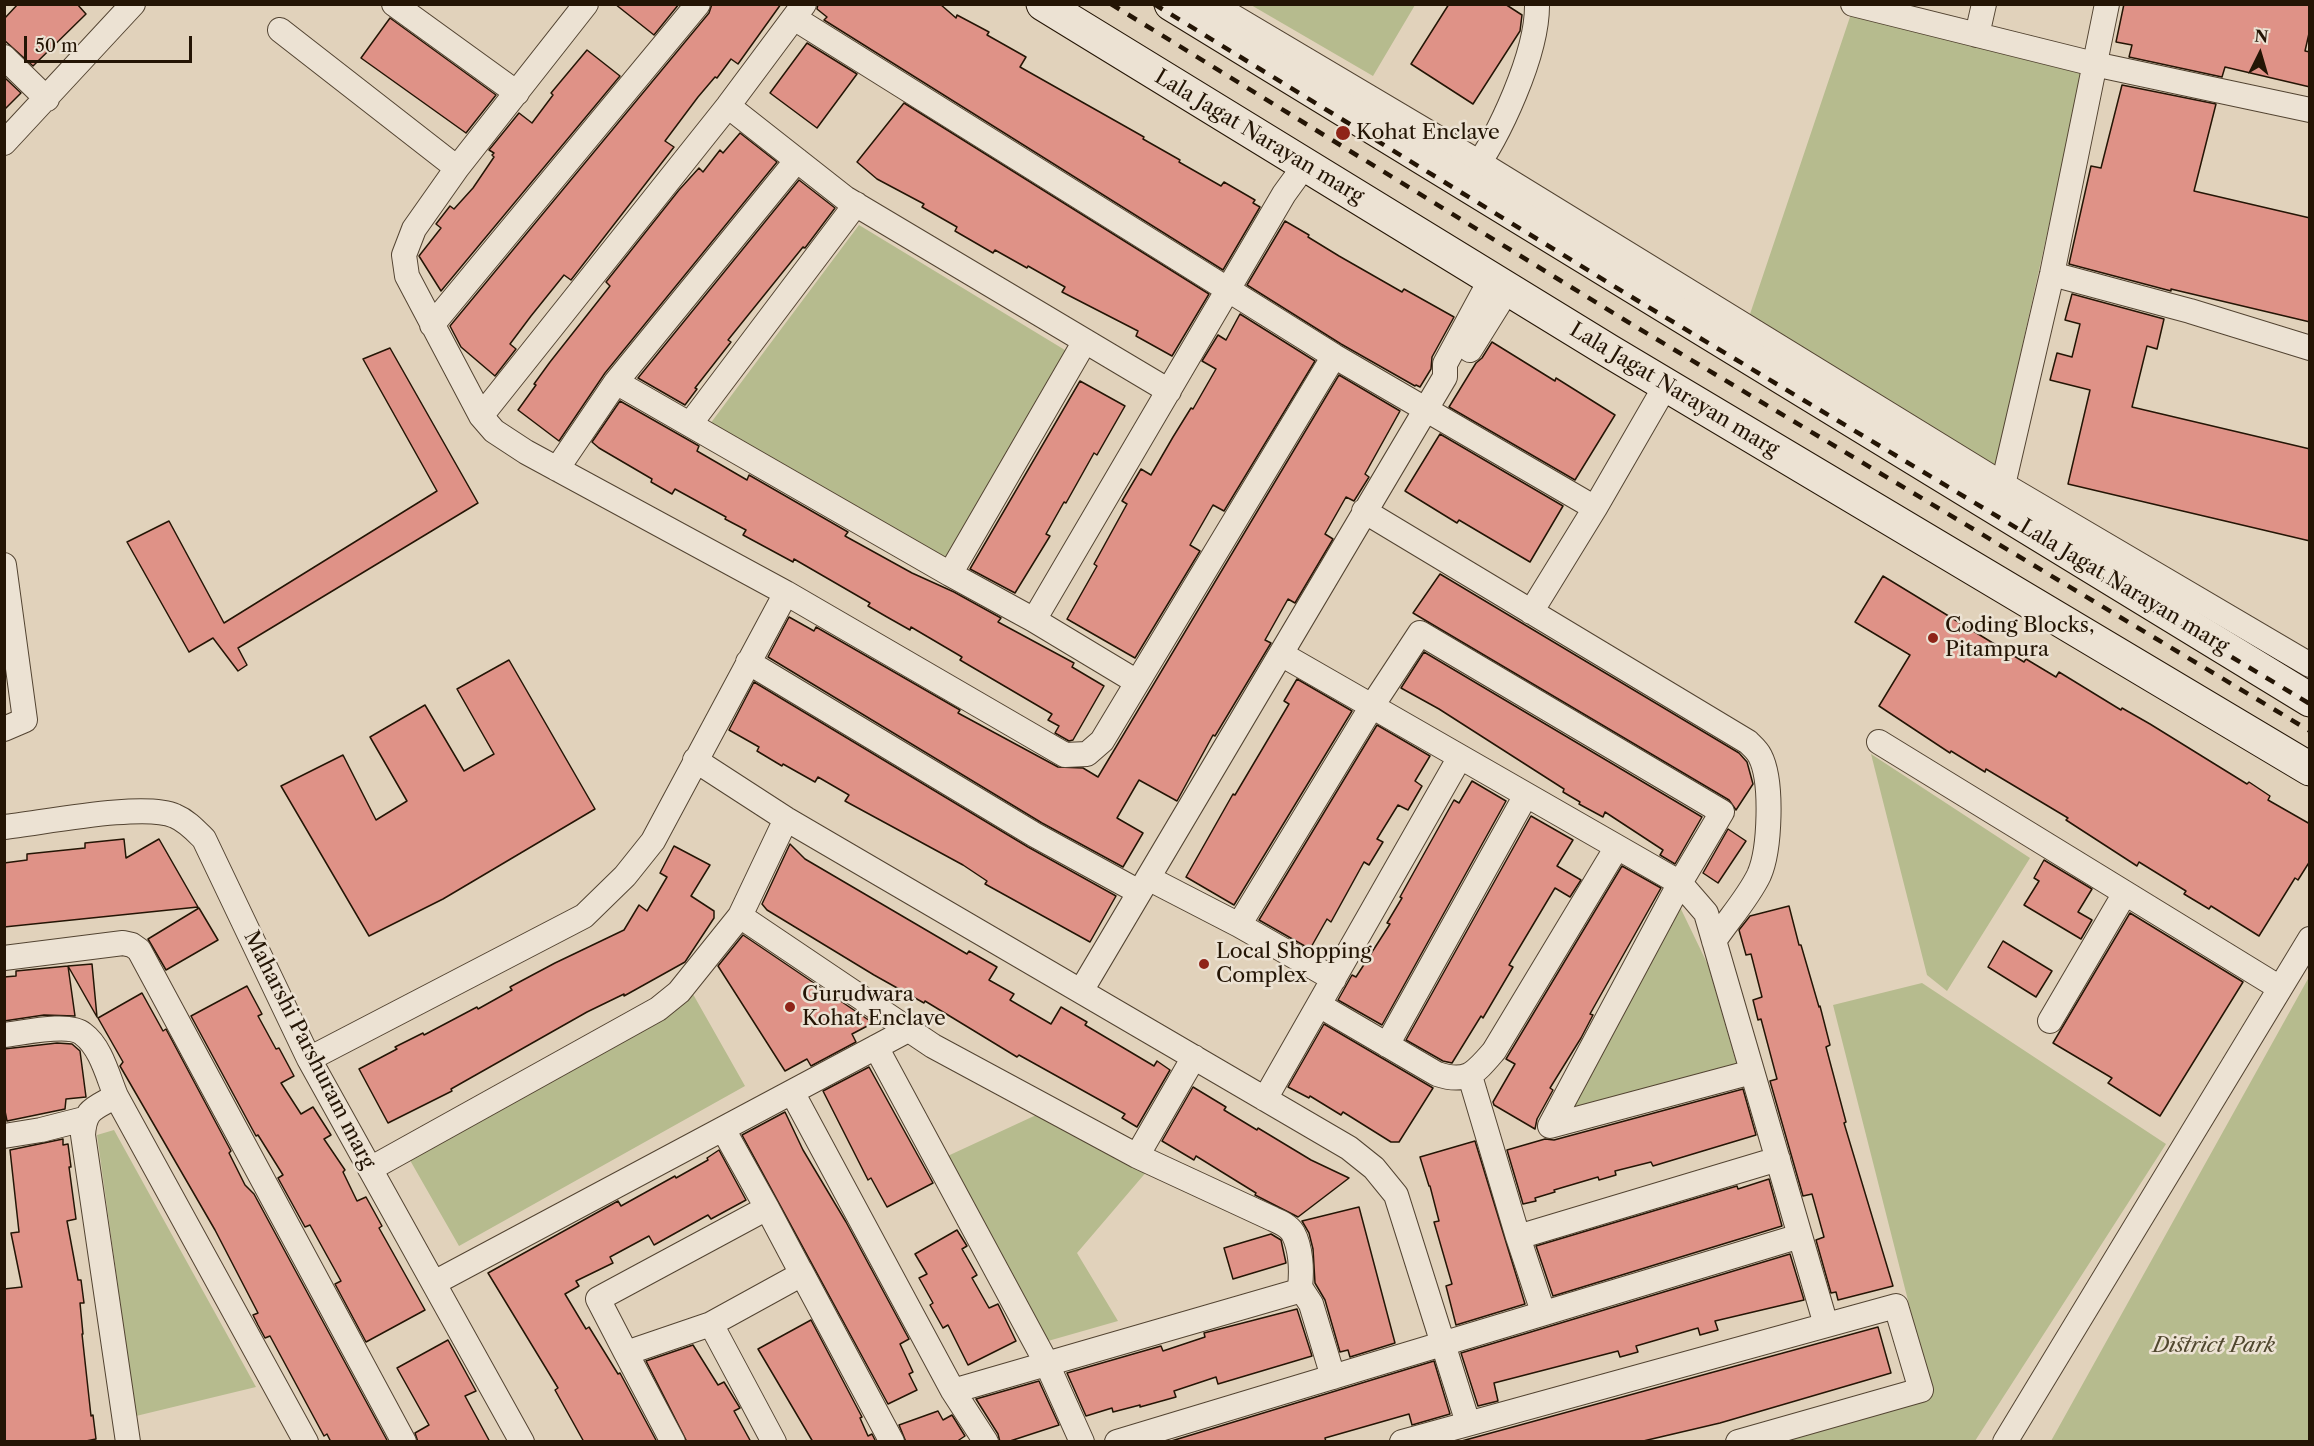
<!DOCTYPE html>
<html>
<head>
<meta charset="utf-8">
<style>
  body { margin:0 }
  #map { position:relative; width:2314px; height:1446px; overflow:hidden; background:#e1d2bb; font-family:"Libre Caslon Text",serif }
  canvas { display:block }
  .frame { position:absolute; inset:0; border:6px solid #241505; pointer-events:none }
  .north { position:absolute; left:2230px; top:24px; width:60px; height:60px; -webkit-text-stroke:4px #ece2d3; paint-order:stroke; rotate:5deg; font-size:16px; font-weight:700; line-height:24px; text-align:center; color:#241505 }
  .north::after { content:''; display:block; margin:auto; width:21px; height:27px; background:#241505; clip-path:polygon(50% 0,100% 100%,50% 72%,0 100%) }
  .scale { position:absolute; left:24px; top:36px; width:168px; height:27px; box-sizing:border-box; border:3px solid #241505; border-top:0; padding-left:8px; font-size:18px; line-height:21px; white-space:nowrap; color:#241505; -webkit-text-stroke:4px #ece2d3; paint-order:stroke }
</style>
</head>
<body>
<div id="map">
<canvas width="2314" height="1446"></canvas>
<div class="frame"></div>
<div class="north">N</div>
<div class="scale">50 m</div>
</div>
<script>
const ctx = document.querySelector('canvas').getContext('2d');
ctx.lineJoin = 'round';
function fill(path, color) { ctx.fillStyle = color; ctx.fill(path, 'evenodd'); }
function stroke(path, color, width, dash) { ctx.strokeStyle = color; ctx.lineWidth = width; ctx.lineCap = dash ? 'butt' : 'round'; ctx.setLineDash(dash || []); ctx.stroke(path); }
function write(font, color, halo, rows, align = 'center') {
  ctx.font = font + ' "Libre Caslon Text",serif'; ctx.lineWidth = 5; ctx.setLineDash([]); ctx.textBaseline = 'middle'; ctx.strokeStyle = halo; ctx.fillStyle = color; for (const [text, x, y, turn = 0] of rows) {
    ctx.save(); ctx.translate(x, y); ctx.rotate((+turn || 0) * Math.PI / 180); ctx.textAlign = isNaN(turn) ? turn : align; if (halo) ctx.strokeText(text, 0, 0); ctx.fillText(text, 0, 0); ctx.restore();
  }
}
fill(new Path2D(`
  M 1251,5 L 1415,5 L 1373,76 Z
  M 1851,14 L 2083,72 L 1995,468 L 1748,320 Z
  M 859,225 L 1083,361 L 956,578 L 704,432 Z
  M 1871,754 L 2030,858 L 1947,991 L 1927,975 Z
  M 1679,905 L 1708,965 L 1740,1076 L 1557,1112 Z
  M 2309,977 L 2309,1441 L 2051,1441 Z
  M 685,980 L 745,1086 L 459,1246 L 399,1141 Z
  M 1922,983 L 2166,1144 L 1975,1441 L 1738,1442 L 1930,1387 L 1833,1005 Z
  M 1047,1110 L 1148,1170 L 1077,1253 L 1118,1321 L 1034,1345 L 939,1160 Z
  M 114,1130 L 256,1387 L 136,1416 L 97,1135 Z`), '#b6bb8e');
const building = new Path2D(`
  M 18,4 L 77,4 L 86,14 L 33,66 L 4,40 L 4,19 Z
  M 615,4 L 679,4 L 654,35 Z
  M 712,4 L 781,4 L 738,64 L 731,59 L 717,78 L 715,77 L 698,97 L 665,141 L 674,147 L 571,280 L 564,275 L 531,316 L 510,344 L 516,349 L 495,376 L 461,347 L 450,326 L 709,13 Z
  M 818,4 L 940,4 L 956,18 L 957,15 L 989,32 L 987,35 L 1026,57 L 1020,67 L 1144,137 L 1143,139 L 1180,160 L 1179,162 L 1221,186 L 1224,182 L 1255,200 L 1253,203 L 1260,207 L 1223,270 L 824,20 L 827,17 L 817,9 Z
  M 1449,4 L 1505,4 L 1522,15 L 1520,31 L 1473,104 L 1411,64 Z
  M 2124,4 L 2310,4 L 2310,29 L 2305,51 L 2310,52 L 2310,87 L 2225,67 L 2222,77 L 2129,57 L 2132,45 L 2116,42 Z
  M 390,18 L 496,95 L 466,133 L 361,58 Z
  M 807,43 L 857,74 L 817,128 L 770,93 Z
  M 587,50 L 620,76 L 441,291 L 419,256 L 441,228 L 436,224 L 450,206 L 454,209 L 473,188 L 494,157 L 492,155 L 494,153 L 489,150 L 519,113 L 532,123 L 553,95 L 551,93 Z
  M 4,77 L 21,93 L 4,110 Z
  M 2122,85 L 2216,104 L 2194,191 L 2310,218 L 2310,322 L 2171,289 L 2171,291 L 2069,264 L 2091,166 L 2101,168 Z
  M 904,103 L 1209,294 L 1172,356 L 1136,336 L 1138,331 L 1062,292 L 1065,287 L 1028,266 L 1027,268 L 995,250 L 993,253 L 955,231 L 957,227 L 922,207 L 924,204 L 877,179 L 857,162 Z
  M 740,133 L 777,162 L 605,373 L 559,441 L 518,410 L 536,385 L 534,384 L 550,362 L 610,286 L 606,282 L 679,190 L 699,168 L 703,172 L 720,150 L 723,153 Z
  M 799,180 L 835,208 L 805,248 L 803,247 L 728,340 L 731,342 L 695,388 L 697,389 L 685,405 L 638,378 Z
  M 1285,221 L 1309,235 L 1308,237 L 1339,256 L 1402,292 L 1404,289 L 1454,317 L 1432,357 L 1431,369 L 1420,387 L 1416,385 L 1415,386 L 1341,344 L 1247,285 Z
  M 2072,294 L 2164,319 L 2157,349 L 2147,346 L 2132,407 L 2310,449 L 2310,541 L 2068,484 L 2090,390 L 2050,380 L 2057,353 L 2072,357 L 2080,324 L 2065,320 Z
  M 1240,314 L 1315,361 L 1224,511 L 1213,505 L 1190,545 L 1200,551 L 1135,658 L 1067,619 L 1097,566 L 1094,564 L 1127,504 L 1122,501 L 1141,469 L 1151,475 L 1173,437 L 1191,408 L 1193,409 L 1216,369 L 1202,361 L 1218,335 L 1226,340 Z
  M 1492,342 L 1555,381 L 1556,378 L 1615,415 L 1575,480 L 1449,407 L 1476,363 L 1482,358 Z
  M 390,348 L 478,503 L 238,648 L 247,665 L 238,671 L 213,638 L 189,652 L 127,542 L 169,521 L 224,623 L 437,491 L 363,359 Z
  M 1339,375 L 1400,411 L 1365,474 L 1369,477 L 1354,501 L 1346,497 L 1325,534 L 1333,539 L 1295,603 L 1288,599 L 1265,640 L 1271,643 L 1215,736 L 1213,735 L 1177,801 L 1139,780 L 1117,818 L 1143,833 L 1123,867 L 1042,823 L 768,657 L 789,617 L 814,631 L 816,627 L 960,710 L 958,713 L 1058,767 L 1083,768 L 1098,777 Z
  M 1080,381 L 1125,406 L 1097,455 L 1094,453 L 1066,503 L 1064,502 L 1046,534 L 1050,536 L 1015,593 L 970,569 Z
  M 620,401 L 699,446 L 697,451 L 747,480 L 749,475 L 848,532 L 845,536 L 912,573 L 954,592 L 1001,618 L 998,622 L 1074,663 L 1072,667 L 1104,686 L 1073,740 L 1069,741 L 1055,733 L 1059,726 L 1048,720 L 1052,714 L 960,660 L 962,657 L 911,627 L 910,630 L 887,617 L 868,606 L 870,603 L 794,559 L 793,562 L 743,535 L 746,530 L 725,519 L 726,517 L 675,489 L 672,494 L 651,482 L 652,479 L 599,448 L 592,442 Z
  M 1440,434 L 1563,506 L 1530,562 L 1459,520 L 1457,523 L 1405,491 Z
  M 1440,574 L 1739,753 L 1747,762 L 1753,784 L 1736,810 L 1729,800 L 1413,613 Z
  M 1883,576 L 2024,662 L 2026,659 L 2056,677 L 2059,672 L 2121,710 L 2122,708 L 2150,724 L 2247,784 L 2249,782 L 2270,796 L 2268,800 L 2310,824 L 2310,861 L 2298,880 L 2295,878 L 2259,936 L 2211,906 L 2209,909 L 2184,894 L 2186,891 L 2139,862 L 2137,866 L 2066,820 L 2068,818 L 1986,769 L 1985,772 L 1951,751 L 1950,753 L 1879,706 L 1910,655 L 1855,622 Z
  M 1424,652 L 1702,817 L 1675,864 L 1660,855 L 1663,850 L 1605,812 L 1603,817 L 1579,804 L 1580,802 L 1563,792 L 1564,789 L 1439,709 L 1401,688 Z
  M 509,660 L 595,809 L 443,899 L 369,936 L 281,786 L 343,755 L 376,820 L 407,801 L 370,737 L 425,705 L 464,771 L 494,754 L 457,689 Z
  M 1297,679 L 1352,711 L 1234,905 L 1186,877 L 1233,794 L 1235,795 L 1289,704 L 1284,701 Z
  M 754,682 L 1028,847 L 1116,896 L 1090,942 L 985,884 L 987,881 L 963,865 L 845,801 L 849,795 L 818,777 L 815,782 L 783,764 L 782,766 L 757,751 L 759,747 L 729,730 Z
  M 1377,725 L 1430,756 L 1415,781 L 1422,786 L 1408,810 L 1398,805 L 1377,839 L 1383,842 L 1369,865 L 1364,862 L 1331,922 L 1327,919 L 1310,949 L 1259,920 Z
  M 1472,781 L 1506,801 L 1382,1025 L 1338,1000 L 1352,975 L 1356,977 L 1390,924 L 1387,923 L 1402,898 L 1400,897 L 1454,800 L 1459,803 Z
  M 1531,816 L 1573,840 L 1557,866 L 1581,880 L 1570,897 L 1555,888 L 1509,965 L 1513,967 L 1483,1018 L 1481,1016 L 1452,1063 L 1443,1061 L 1406,1040 Z
  M 1728,829 L 1746,841 L 1718,883 L 1703,873 Z
  M 124,839 L 126,858 L 159,839 L 198,907 L 4,927 L 4,863 L 27,860 L 27,854 L 85,848 L 85,843 Z
  M 790,844 L 805,859 L 967,954 L 969,951 L 997,967 L 989,980 L 1014,994 L 1010,1000 L 1051,1024 L 1061,1007 L 1087,1022 L 1085,1025 L 1154,1066 L 1157,1061 L 1170,1070 L 1137,1127 L 1122,1118 L 1125,1114 L 1019,1055 L 1017,1057 L 925,1001 L 924,1003 L 874,975 L 767,910 L 762,904 Z
  M 674,846 L 710,865 L 691,896 L 714,911 L 714,918 L 685,962 L 624,996 L 624,994 L 587,1012 L 451,1089 L 452,1091 L 388,1123 L 359,1069 L 397,1049 L 395,1047 L 423,1033 L 424,1035 L 477,1007 L 478,1009 L 512,990 L 510,987 L 555,963 L 624,930 L 639,905 L 647,911 L 667,877 L 660,873 Z
  M 2044,860 L 2092,889 L 2078,912 L 2092,920 L 2081,939 L 2024,905 L 2039,881 L 2034,878 Z
  M 1622,866 L 1661,888 L 1590,1014 L 1593,1015 L 1581,1038 L 1550,1088 L 1553,1090 L 1537,1119 L 1535,1129 L 1494,1105 L 1493,1102 L 1515,1064 L 1506,1059 Z
  M 1789,906 L 1799,945 L 1801,945 L 1819,1007 L 1820,1006 L 1830,1045 L 1826,1047 L 1846,1122 L 1844,1123 L 1893,1286 L 1838,1300 L 1836,1292 L 1831,1293 L 1816,1240 L 1824,1237 L 1812,1194 L 1803,1196 L 1770,1081 L 1777,1079 L 1761,1019 L 1758,1020 L 1753,1000 L 1762,997 L 1751,954 L 1746,955 L 1739,930 L 1750,916 Z
  M 199,908 L 218,940 L 166,970 L 148,939 Z
  M 2130,913 L 2243,982 L 2160,1116 L 2108,1083 L 2112,1078 L 2053,1043 Z
  M 743,935 L 873,1023 L 852,1034 L 856,1042 L 811,1066 L 807,1059 L 785,1071 L 718,966 Z
  M 2003,941 L 2052,971 L 2036,997 L 1988,967 Z
  M 92,964 L 97,1017 L 68,966 Z
  M 68,966 L 75,1016 L 44,1015 L 4,1021 L 4,977 L 16,976 L 16,971 Z
  M 247,986 L 262,1014 L 258,1016 L 276,1049 L 279,1048 L 294,1076 L 281,1083 L 301,1114 L 313,1107 L 331,1135 L 324,1139 L 345,1170 L 343,1172 L 357,1201 L 366,1197 L 382,1226 L 379,1228 L 425,1310 L 366,1342 L 335,1284 L 341,1281 L 310,1225 L 305,1227 L 278,1178 L 283,1175 L 258,1135 L 256,1136 L 191,1016 Z
  M 142,993 L 163,1031 L 166,1029 L 231,1151 L 229,1153 L 245,1185 L 254,1194 L 388,1442 L 331,1442 L 327,1434 L 324,1436 L 270,1336 L 265,1338 L 258,1325 L 253,1315 L 258,1313 L 215,1230 L 120,1066 L 123,1062 L 98,1018 Z
  M 1324,1024 L 1433,1088 L 1399,1142 L 1391,1142 L 1343,1112 L 1341,1115 L 1310,1096 L 1309,1098 L 1288,1087 Z
  M 57,1043 L 72,1044 L 80,1051 L 86,1097 L 66,1099 L 65,1109 L 7,1121 L 4,1106 L 4,1049 Z
  M 869,1067 L 933,1183 L 887,1207 L 871,1178 L 868,1180 L 823,1091 Z
  M 1193,1087 L 1226,1107 L 1224,1110 L 1257,1130 L 1258,1128 L 1311,1160 L 1349,1178 L 1298,1217 L 1255,1195 L 1256,1193 L 1196,1156 L 1194,1160 L 1162,1141 Z
  M 1743,1089 L 1756,1135 L 1653,1166 L 1651,1162 L 1615,1171 L 1616,1175 L 1599,1180 L 1598,1177 L 1554,1190 L 1555,1192 L 1535,1198 L 1536,1201 L 1523,1204 L 1507,1150 L 1545,1139 L 1554,1140 Z
  M 785,1112 L 803,1150 L 846,1222 L 909,1339 L 900,1344 L 913,1372 L 909,1374 L 917,1390 L 888,1404 L 742,1135 Z
  M 63,1139 L 63,1145 L 68,1144 L 71,1167 L 69,1167 L 76,1219 L 67,1221 L 78,1280 L 81,1280 L 84,1303 L 80,1303 L 83,1334 L 82,1334 L 91,1416 L 93,1415 L 96,1439 L 81,1442 L 4,1442 L 4,1289 L 22,1287 L 11,1233 L 19,1232 L 10,1150 Z
  M 1475,1141 L 1525,1304 L 1456,1325 L 1446,1286 L 1452,1284 L 1434,1222 L 1439,1221 L 1430,1186 L 1429,1186 L 1420,1157 Z
  M 719,1150 L 746,1200 L 711,1219 L 708,1215 L 654,1245 L 649,1236 L 610,1257 L 613,1263 L 576,1281 L 579,1286 L 565,1294 L 586,1329 L 589,1327 L 618,1374 L 620,1373 L 657,1442 L 584,1442 L 555,1390 L 558,1388 L 488,1273 L 618,1201 L 621,1206 L 675,1176 L 676,1178 L 708,1160 L 707,1158 Z
  M 1769,1179 L 1782,1226 L 1553,1296 L 1536,1246 L 1737,1186 L 1738,1189 Z
  M 1359,1207 L 1395,1343 L 1350,1357 L 1348,1350 L 1340,1352 L 1325,1300 L 1315,1283 L 1313,1249 L 1309,1233 L 1302,1221 Z
  M 957,1230 L 967,1246 L 962,1249 L 977,1275 L 972,1278 L 989,1308 L 998,1304 L 1016,1341 L 968,1365 L 948,1325 L 943,1328 L 930,1305 L 933,1303 L 919,1278 L 927,1274 L 915,1254 Z
  M 1271,1234 L 1281,1240 L 1286,1263 L 1233,1279 L 1224,1248 Z
  M 1790,1254 L 1804,1300 L 1715,1321 L 1718,1330 L 1700,1335 L 1698,1328 L 1636,1346 L 1638,1352 L 1620,1357 L 1618,1351 L 1494,1383 L 1498,1401 L 1478,1406 L 1461,1353 Z
  M 1297,1309 L 1312,1356 L 1218,1384 L 1216,1377 L 1174,1391 L 1176,1397 L 1140,1407 L 1140,1405 L 1113,1412 L 1112,1408 L 1086,1416 L 1067,1373 L 1161,1346 L 1163,1351 L 1205,1337 L 1204,1333 Z
  M 811,1320 L 862,1417 L 860,1418 L 868,1436 L 872,1434 L 876,1442 L 813,1442 L 758,1349 Z
  M 1878,1327 L 1891,1373 L 1720,1423 L 1639,1442 L 1458,1442 Z
  M 448,1340 L 476,1391 L 465,1396 L 490,1442 L 418,1442 L 415,1433 L 429,1425 L 397,1368 Z
  M 693,1345 L 718,1385 L 724,1382 L 740,1408 L 734,1411 L 751,1442 L 687,1442 L 646,1361 Z
  M 1434,1361 L 1450,1414 L 1412,1425 L 1409,1414 L 1325,1438 L 1326,1442 L 1168,1442 Z
  M 1039,1381 L 1059,1425 L 1007,1442 L 1000,1442 L 998,1434 L 976,1399 Z
  M 938,1411 L 943,1420 L 952,1415 L 965,1436 L 956,1442 L 906,1442 L 899,1425 Z`);
fill(building, '#df9287');
stroke(building, '#241505', 1.5);
const minor = new Path2D(`
  M 394,4 L 517,93
  M 586,4 L 457,168 L 414,229 L 404,255 L 407,276 L 481,416 L 494,431 L 526,452 L 786,593 L 1065,755 L 1087,754 L 1102,741 L 1334,356
  M 1212,4 L 1480,163 L 2004,485 L 2310,665
  M 1853,4 L 2094,64 L 2310,110
  M 794,18 L 1334,356 L 1595,508
  M 280,30 L 457,168
  M 1977,35 L 1984,4
  M 4,57 L 47,99
  M 728,106 L 845,198 L 1169,391
  M 4,143 L 133,4
  M 1470,176 C 1499,137 1538,53 1537,4
  M 2052,274 L 2190,311 L 2310,348
  M 432,325 L 698,4
  M 1470,350 L 1508,289
  M 616,382 L 950,574 L 1085,341
  M 481,416 L 728,106 L 804,4
  M 690,424 L 856,204
  M 557,469 L 616,382 L 797,160
  M 2000,498 L 2052,274 L 2107,4
  M 1364,511 L 1748,742 C 1752,746 1757,750 1760,756 C 1773,781 1770,850 1759,875 C 1748,898 1728,920 1714,941
  M 4,565 L 25,720 L 4,729
  M 950,574 L 1034,620 L 1137,682
  M 1531,612 L 1595,508 L 1666,385
  M 1034,620 L 1284,194 L 1305,165
  M 1281,654 L 1680,883 L 1706,913 L 1826,1325
  M 748,662 L 1035,835 L 1139,892
  M 1879,742 L 2280,988
  M 695,760 L 786,819 L 1349,1148 L 1374,1168 L 1396,1195 L 1468,1423
  M 4,827 C 42,823 144,802 175,816 C 187,821 195,830 204,839 L 309,1059 L 522,1442
  M 1148,878 L 1239,925 L 1334,979
  M 740,916 L 933,1046 L 1137,1156 L 1273,1219 C 1280,1222 1289,1226 1293,1233 C 1301,1248 1302,1270 1300,1287 L 1295,1292 L 953,1391
  M 1239,925 L 1372,706 L 1420,633 L 1722,812 L 1680,883 L 1550,1126 L 1752,1072
  M 4,958 L 123,943 L 132,945 L 139,950 L 404,1442
  M 1081,991 L 1445,377 L 1445,364 L 1491,279
  M 1319,1005 L 1437,1074 C 1467,1084 1475,1073 1494,1051 L 1617,847
  M 2050,1021 L 2125,893
  M 4,1035 C 23,1033 69,1022 83,1034 C 101,1047 108,1077 116,1096 L 306,1442
  M 1387,1045 L 1526,795
  M 876,1047 L 1047,1364 L 1082,1442
  M 309,1059 L 584,916 L 625,876 L 653,841 L 786,593
  M 1470,1076 L 1518,1237 L 1543,1312
  M 792,1092 L 953,1391 L 986,1442
  M 116,1096 C 94,1109 85,1108 83,1135 L 128,1442
  M 1265,1099 L 1460,757
  M 723,1129 L 767,1208
  M 4,1136 L 41,1130 L 84,1119
  M 1137,1156 L 1194,1057
  M 370,1169 L 658,1009 L 679,992 L 740,916 L 786,819
  M 767,1208 L 802,1274 L 711,1324 L 626,1353 L 598,1299 Z
  M 1518,1237 L 1778,1159
  M 800,1270 L 892,1442
  M 434,1283 L 908,1030
  M 1300,1287 L 1311,1304 L 1333,1377
  M 711,1324 L 774,1442
  M 626,1353 L 673,1442
  M 1117,1442 L 1800,1236
  M 1402,1442 L 1896,1306 L 1921,1390 L 1738,1442
  M 2005,1442 L 2310,939`);
const secondary = new Path2D(`
  M 1043,4 L 1609,351 L 2310,769
  M 1171,4 L 2310,700`);
stroke(minor, '#534432', 26);
stroke(secondary, '#241505', 35);
stroke(minor, '#ece2d3', 24);
stroke(secondary, '#ece2d3', 33);
stroke(new Path2D(`
  M 1111,4 L 1623,319 L 2310,731
  M 1154,4 L 1635,299 L 2310,704`), '#241505', 4.5, [10, 10]);
for (const [x, y, r, color] of [
  [1343,133,8,"#8f2418"],
  [1933,638,6,"#8f2418"],
  [1204,964,6,"#8f2418"],
  [790,1007,6,"#8f2418"]
]) { const dot = new Path2D(); dot.arc(x, y, r, 0, 2 * Math.PI); ctx.fillStyle = color; ctx.fill(dot); stroke(dot, '#ece2d3', 2); }
write('21px', '#241505', '#ece2d3', [
  ["Kohat Enclave",1356,133],
  ["Coding Blocks,",1945,626],
  ["Pitampura",1945,650],
  ["Local Shopping",1216,952],
  ["Complex",1216,976],
  ["Gurudwara",802,995],
  ["Kohat Enclave",802,1019]
], 'left');
write('21px', '#241505', '#ece2d3', [
  ["Lala Jagat Narayan marg",1259,137,31],
  ["Lala Jagat Narayan marg",1674,390,31],
  ["Lala Jagat Narayan marg",2124,587,31],
  ["Maharshi Parshuram marg",309,1050,63]
]);
write('italic 21px', '#50472e', '#ece2d3', [
  ["District Park",2214,1346]
]);
</script>
</body>
</html>
